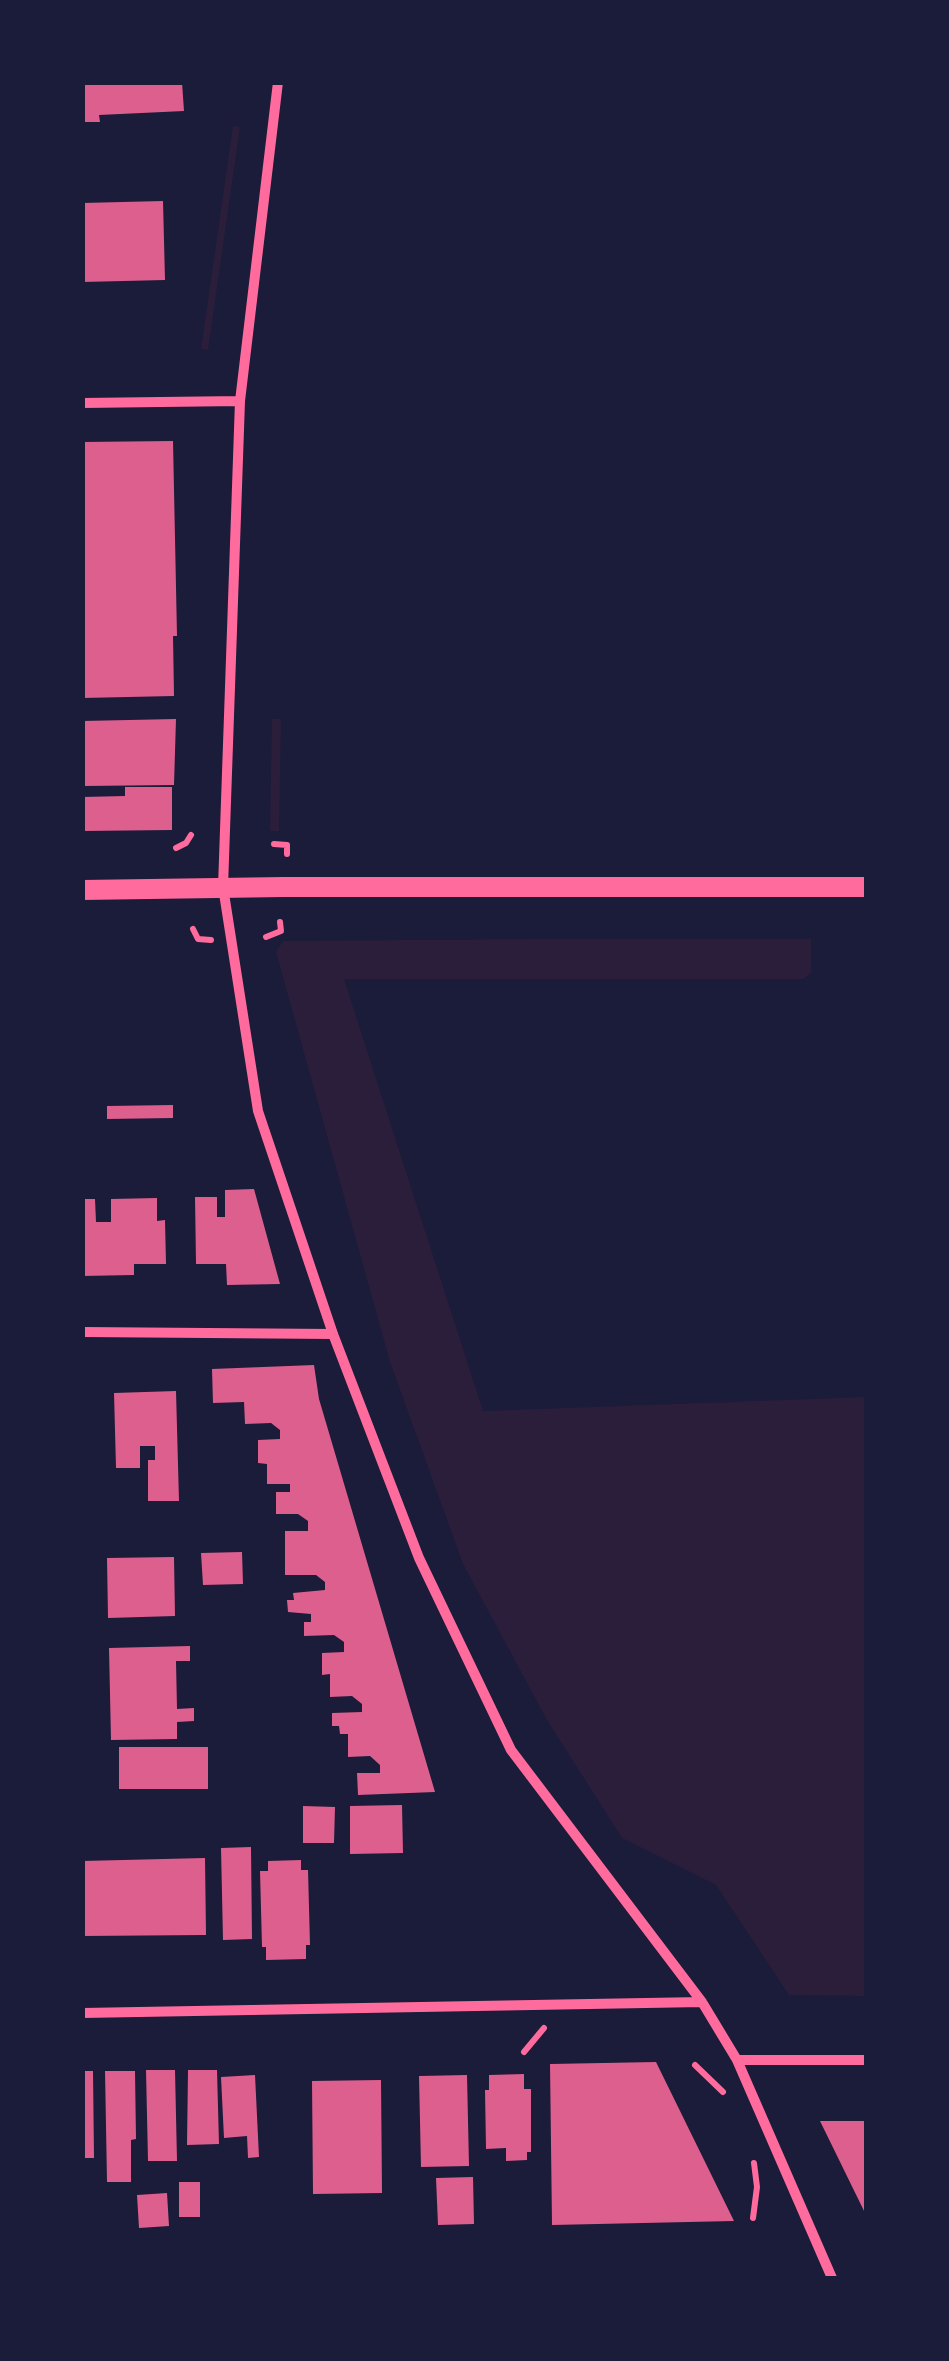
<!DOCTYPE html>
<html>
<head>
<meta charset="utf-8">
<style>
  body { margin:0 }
  #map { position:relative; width:949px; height:2361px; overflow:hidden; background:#1b1b3a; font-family:Manrope,sans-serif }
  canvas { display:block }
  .frame { position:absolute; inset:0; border:85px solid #1b1b3a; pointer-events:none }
</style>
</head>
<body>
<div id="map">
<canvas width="949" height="2361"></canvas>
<div class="frame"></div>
</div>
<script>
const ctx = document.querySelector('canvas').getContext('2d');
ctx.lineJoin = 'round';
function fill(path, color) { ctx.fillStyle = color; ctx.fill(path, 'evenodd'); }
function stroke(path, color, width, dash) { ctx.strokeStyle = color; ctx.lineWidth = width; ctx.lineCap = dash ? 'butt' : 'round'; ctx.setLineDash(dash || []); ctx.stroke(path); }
fill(new Path2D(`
  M 233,126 L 240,127 L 208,350 L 201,349 Z
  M 272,719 L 281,719 L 279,831 L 270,831 Z
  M 539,939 L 811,939 L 811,973 L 803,979 L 344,979 L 483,1411 L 866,1397 L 866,1996 L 789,1995 L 716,1885 L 622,1838 L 547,1720 L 463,1564 L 390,1362 L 276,952 L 283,941 Z`), '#2a1e3b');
fill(new Path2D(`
  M 82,82 L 182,82 L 184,111 L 99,115 L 100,122 L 82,122 Z
  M 163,201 L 165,280 L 82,282 L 82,203 Z
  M 173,441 L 177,636 L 173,636 L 174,696 L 82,698 L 82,442 Z
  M 176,719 L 174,785 L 84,786 L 82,721 Z
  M 125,787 L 172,787 L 172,830 L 82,831 L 82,797 L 125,796 Z
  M 173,1105 L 173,1118 L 107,1119 L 107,1106 Z
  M 254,1189 L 280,1284 L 227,1285 L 226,1264 L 196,1264 L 195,1197 L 217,1197 L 217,1217 L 225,1217 L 225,1190 Z
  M 157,1198 L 157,1221 L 165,1220 L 166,1264 L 134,1264 L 134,1275 L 82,1276 L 82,1199 L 95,1199 L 96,1222 L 111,1222 L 111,1199 Z
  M 314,1365 L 319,1399 L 435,1792 L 358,1795 L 357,1773 L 380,1773 L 380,1765 L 370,1756 L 348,1757 L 348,1734 L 340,1734 L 339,1726 L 332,1726 L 332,1713 L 362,1712 L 362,1704 L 352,1696 L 330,1697 L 330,1674 L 322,1675 L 322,1653 L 344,1652 L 344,1642 L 334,1635 L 304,1636 L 304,1622 L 311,1622 L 311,1614 L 288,1612 L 287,1600 L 294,1600 L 293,1593 L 325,1590 L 325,1582 L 316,1575 L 285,1575 L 285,1531 L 308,1531 L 308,1521 L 298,1514 L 276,1514 L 276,1492 L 290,1492 L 290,1484 L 267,1484 L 267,1464 L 258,1463 L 258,1440 L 280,1439 L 280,1430 L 271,1423 L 245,1424 L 244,1402 L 213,1403 L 212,1369 Z
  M 176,1391 L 179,1501 L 148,1501 L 148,1460 L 155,1460 L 155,1446 L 140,1446 L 140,1468 L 116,1468 L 114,1393 Z
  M 242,1552 L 243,1584 L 203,1585 L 201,1553 Z
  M 174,1557 L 175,1616 L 108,1618 L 107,1558 Z
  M 190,1646 L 190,1661 L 176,1661 L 177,1709 L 194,1708 L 194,1721 L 177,1722 L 177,1739 L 111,1740 L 109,1648 Z
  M 119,1747 L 208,1747 L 208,1789 L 119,1789 Z
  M 402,1805 L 403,1853 L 350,1854 L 350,1806 Z
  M 303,1806 L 335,1807 L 334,1843 L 303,1843 Z
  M 251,1847 L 252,1939 L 223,1940 L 221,1848 Z
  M 205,1858 L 206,1935 L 82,1936 L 82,1861 Z
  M 301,1860 L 301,1870 L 308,1870 L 310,1945 L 306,1945 L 306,1959 L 266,1960 L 266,1947 L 262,1947 L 260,1871 L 268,1871 L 268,1861 Z
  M 656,2062 L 734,2221 L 552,2225 L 550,2064 Z
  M 146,2070 L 175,2070 L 177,2161 L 148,2161 Z
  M 188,2070 L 217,2070 L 219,2144 L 187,2145 Z
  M 82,2071 L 93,2071 L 94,2158 L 82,2158 Z
  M 105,2071 L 135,2071 L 136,2139 L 131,2140 L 131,2182 L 107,2182 Z
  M 524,2074 L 524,2089 L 531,2089 L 531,2152 L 527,2152 L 527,2160 L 506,2161 L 506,2148 L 486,2149 L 485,2090 L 489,2090 L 489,2075 Z
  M 255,2075 L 259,2157 L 248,2158 L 247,2136 L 224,2138 L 221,2077 Z
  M 467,2075 L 469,2166 L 421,2167 L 419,2076 Z
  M 381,2080 L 382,2193 L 313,2194 L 312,2081 Z
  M 820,2121 L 866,2121 L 866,2215 Z
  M 473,2177 L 474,2224 L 438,2225 L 436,2178 Z
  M 179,2182 L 200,2182 L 200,2217 L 179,2217 Z
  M 167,2193 L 169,2226 L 139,2228 L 137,2195 Z`), '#dd5f8e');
stroke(new Path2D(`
  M 274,844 L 287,845 L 287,854
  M 176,848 L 186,843 L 191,835
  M 193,929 L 198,939 L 211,940
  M 266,937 L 281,931 L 280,922
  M 524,2052 L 544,2028
  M 695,2065 L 723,2092
  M 753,2218 L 757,2187 L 754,2163`), '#ff6b9d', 6);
stroke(new Path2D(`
  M 278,82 L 240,401 L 223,887 L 258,1111 L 333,1334 L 419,1558 L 511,1750 L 702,2002 L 737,2060 L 832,2278
  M 82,403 L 240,401
  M 82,1332 L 333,1334
  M 82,2013 L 702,2002
  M 737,2060 L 866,2060`), '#ff6b9d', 10);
stroke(new Path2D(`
  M 82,890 L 284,887 L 866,887`), '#ff6b9d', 20);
</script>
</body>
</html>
